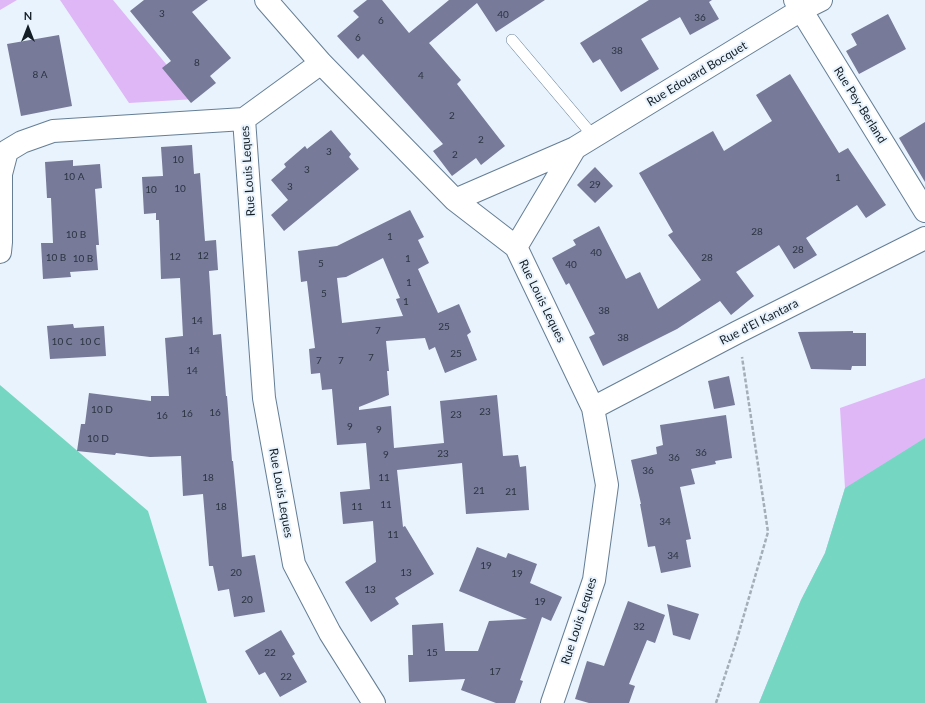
<!DOCTYPE html>
<html>
<head>
<meta charset="utf-8">
<style>
  body { margin:0 }
  #map { position:relative; width:925px; height:703px; overflow:hidden; background:#e8f3fd; font-family:Lato,sans-serif }
  canvas { display:block }
  .north { position:absolute; left:8px; top:8px; width:40px; height:40px; -webkit-text-stroke:3px #e8f3fd; paint-order:stroke; rotate:0deg; font-size:11px; font-weight:700; line-height:16px; text-align:center; color:#131d26 }
  .north::after { content:''; display:block; margin:auto; width:14px; height:18px; background:#131d26; clip-path:polygon(50% 0,100% 100%,50% 72%,0 100%) }
</style>
</head>
<body>
<div id="map">
<canvas width="925" height="703"></canvas>
<div class="north">N</div>
</div>
<script>
const ctx = document.querySelector('canvas').getContext('2d');
ctx.lineJoin = 'round';
function fill(path, color) { ctx.fillStyle = color; ctx.fill(path, 'evenodd'); }
function stroke(path, color, width, dash) { ctx.strokeStyle = color; ctx.lineWidth = width; ctx.lineCap = dash ? 'butt' : 'round'; ctx.setLineDash(dash || []); ctx.stroke(path); }
function write(font, color, halo, rows, align = 'center') {
  ctx.font = font + ' Lato,sans-serif'; ctx.lineWidth = 4; ctx.setLineDash([]); ctx.textBaseline = 'middle'; ctx.strokeStyle = halo; ctx.fillStyle = color; for (const [text, x, y, turn = 0] of rows) {
    ctx.save(); ctx.translate(x, y); ctx.rotate((+turn || 0) * Math.PI / 180); ctx.textAlign = isNaN(turn) ? turn : align; if (halo) ctx.strokeText(text, 0, 0); ctx.fillText(text, 0, 0); ctx.restore();
  }
}
fill(new Path2D(`
  M 0,0 L 17,0 L 0,10 Z
  M 60,0 L 113,0 L 195,99 L 129,103 Z
  M 925,378 L 925,703 L 759,703 L 801,600 L 825,553 L 845,488 L 840,408 Z`), '#dfb7f7');
fill(new Path2D(`
  M 0,385 L 148,511 L 207,703 L 0,703 Z
  M 925,438 L 925,703 L 759,703 L 801,600 L 825,553 L 845,488 Z`), '#75d7c2');
fill(new Path2D(`
  M 144,0 L 208,0 L 192,12 L 231,58 L 210,76 L 216,83 L 191,103 L 162,68 L 171,61 L 130,11 Z
  M 367,0 L 382,0 L 409,33 L 449,0 L 545,0 L 496,32 L 477,3 L 429,43 L 461,80 L 457,84 L 505,146 L 481,165 L 476,158 L 452,176 L 433,151 L 443,144 L 363,54 L 358,59 L 337,36 L 359,17 L 353,11 Z
  M 649,0 L 712,0 L 709,2 L 719,19 L 690,35 L 680,17 L 641,39 L 659,69 L 621,92 L 600,59 L 593,63 L 580,43 Z
  M 888,14 L 906,49 L 859,74 L 846,51 L 857,45 L 851,34 Z
  M 59,35 L 72,106 L 21,116 L 7,44 Z
  M 790,74 L 839,153 L 848,148 L 886,205 L 866,218 L 857,205 L 806,238 L 817,255 L 794,269 L 779,245 L 736,272 L 754,296 L 731,315 L 720,301 L 677,329 L 603,366 L 589,337 L 595,334 L 569,283 L 566,285 L 552,258 L 576,245 L 573,240 L 599,226 L 626,279 L 640,272 L 658,309 L 701,280 L 668,235 L 673,232 L 639,173 L 713,131 L 724,151 L 772,121 L 756,95 Z
  M 925,122 L 925,182 L 899,138 Z
  M 331,130 L 351,154 L 349,157 L 359,169 L 284,231 L 271,215 L 288,200 L 271,180 L 286,167 L 284,164 L 305,146 L 307,149 Z
  M 192,145 L 194,174 L 200,173 L 205,241 L 216,240 L 218,270 L 209,271 L 213,335 L 221,334 L 226,396 L 227,396 L 232,461 L 233,461 L 242,557 L 255,555 L 265,612 L 234,617 L 229,589 L 218,591 L 213,566 L 209,566 L 203,494 L 183,496 L 181,456 L 150,457 L 116,453 L 115,455 L 77,451 L 81,424 L 85,424 L 89,393 L 151,401 L 151,396 L 169,396 L 165,338 L 183,336 L 180,278 L 161,279 L 159,220 L 156,220 L 156,213 L 144,214 L 142,177 L 163,176 L 161,147 Z
  M 73,160 L 73,166 L 100,164 L 102,188 L 95,189 L 99,245 L 96,245 L 98,270 L 70,272 L 71,277 L 43,279 L 41,243 L 53,243 L 51,198 L 47,198 L 45,162 Z
  M 595,167 L 613,186 L 595,203 L 577,185 Z
  M 410,210 L 424,237 L 418,240 L 429,263 L 418,269 L 438,313 L 459,304 L 471,332 L 467,335 L 477,360 L 445,373 L 435,347 L 429,350 L 425,338 L 386,341 L 389,371 L 387,371 L 389,395 L 359,407 L 359,410 L 391,406 L 394,448 L 444,443 L 440,401 L 497,395 L 503,456 L 518,455 L 520,467 L 526,466 L 529,510 L 466,514 L 462,463 L 397,470 L 403,527 L 405,526 L 434,574 L 395,598 L 399,604 L 371,622 L 345,582 L 376,562 L 373,521 L 343,524 L 340,492 L 370,489 L 366,443 L 337,445 L 332,389 L 322,390 L 320,373 L 311,374 L 309,349 L 315,348 L 307,281 L 301,282 L 298,251 L 337,246 ZM 383,258 L 400,298 L 396,299 L 403,316 L 342,323 L 337,278 L 346,277 Z
  M 73,324 L 74,328 L 104,326 L 106,356 L 50,359 L 47,326 Z
  M 853,331 L 853,333 L 866,333 L 866,366 L 852,366 L 851,370 L 811,369 L 798,332 Z
  M 729,376 L 735,405 L 714,409 L 708,381 Z
  M 726,415 L 732,458 L 715,461 L 716,464 L 691,469 L 695,484 L 680,487 L 691,539 L 686,540 L 691,567 L 661,573 L 655,546 L 648,547 L 640,504 L 641,504 L 631,460 L 657,454 L 656,447 L 663,445 L 660,425 Z
  M 477,547 L 506,558 L 508,553 L 537,564 L 530,583 L 562,597 L 551,621 L 542,617 L 520,680 L 523,681 L 515,703 L 496,703 L 461,690 L 465,679 L 409,682 L 408,655 L 413,655 L 412,625 L 443,623 L 445,651 L 478,651 L 489,621 L 527,619 L 459,591 Z
  M 628,601 L 665,615 L 655,643 L 647,640 L 629,684 L 635,686 L 629,703 L 589,703 L 575,699 L 587,661 L 604,666 Z
  M 667,604 L 699,614 L 690,640 L 673,635 Z
  M 281,630 L 295,654 L 292,656 L 307,682 L 280,697 L 265,672 L 259,675 L 245,651 Z`), '#777a98');
const lane = new Path2D(`
  M 512,40 L 594,137`);
const street = new Path2D(`
  M 266,0 L 321,63 L 455,200 L 516,247 L 593,408 L 607,485 L 594,580 L 552,703
  M 795,0 L 925,211
  M 321,63 L 244,119 L 264,398 L 294,564 L 330,633 L 374,703
  M 455,200 L 575,148 L 801,10 L 821,0
  M 516,247 L 575,148
  M 0,252 L 1,242 L 1,174 L 7,151 L 22,142 L 53,131 L 244,119
  M 593,408 L 738,332 L 925,238`);
stroke(lane, '#657e95', 12);
stroke(street, '#657e95', 24);
stroke(new Path2D(`
  M 716,703 L 737,639 L 768,532 L 742,357`), '#a3aeb8', 2.5, [4, 2]);
stroke(lane, '#fff', 11);
stroke(street, '#fff', 22);
write('10px', '#2c3442', null, [
  ["3",162,14],
  ["40",503,15],
  ["36",700,18],
  ["6",381,21],
  ["6",358,38],
  ["38",617,51],
  ["8",197,63],
  ["8 A",40,75],
  ["4",421,76],
  ["2",452,116],
  ["2",481,140],
  ["3",329,152],
  ["2",455,155],
  ["10",178,160],
  ["3",307,170],
  ["10 A",74,177],
  ["1",838,178],
  ["29",595,185],
  ["3",290,187],
  ["10",180,189],
  ["10",151,190],
  ["28",757,232],
  ["10 B",76,235],
  ["1",390,237],
  ["28",798,250],
  ["40",596,253],
  ["12",203,256],
  ["12",175,257],
  ["10 B",56,258],
  ["28",707,258],
  ["10 B",83,259],
  ["1",408,259],
  ["5",321,264],
  ["40",571,265],
  ["1",409,283],
  ["5",324,294],
  ["1",406,302],
  ["38",604,311],
  ["14",197,321],
  ["25",444,327],
  ["7",378,331],
  ["38",623,338],
  ["10 C",62,342],
  ["10 C",90,342],
  ["14",194,351],
  ["25",456,354],
  ["7",371,358],
  ["7",319,361],
  ["7",341,361],
  ["14",192,371],
  ["10 D",102,410],
  ["23",485,412],
  ["16",215,413],
  ["16",187,414],
  ["23",456,415],
  ["16",162,416],
  ["9",350,427],
  ["9",379,430],
  ["10 D",98,439],
  ["36",701,453],
  ["23",443,454],
  ["9",386,455],
  ["36",674,458],
  ["36",648,471],
  ["18",208,478],
  ["11",384,478],
  ["21",479,491],
  ["21",511,492],
  ["11",386,505],
  ["18",221,507],
  ["11",357,507],
  ["34",665,522],
  ["11",393,535],
  ["34",673,556],
  ["19",486,566],
  ["20",236,573],
  ["13",406,573],
  ["19",517,574],
  ["13",370,590],
  ["20",247,600],
  ["19",540,602],
  ["32",639,627],
  ["22",270,653],
  ["15",432,653],
  ["17",495,672],
  ["22",286,677]
]);
write('12px', '#131d26', '#e8f3fd', [
  ["Rue Edouard Bocquet",697,74,-31],
  ["Rue Pey-Berland",860,105,58],
  ["Rue Louis Leques",248,171,-94],
  ["Rue Louis Leques",542,301,64],
  ["Rue d'El Kantara",759,322,-27],
  ["Rue Louis Leques",281,493,80],
  ["Rue Louis Leques",579,621,-72]
]);
</script>
</body>
</html>
